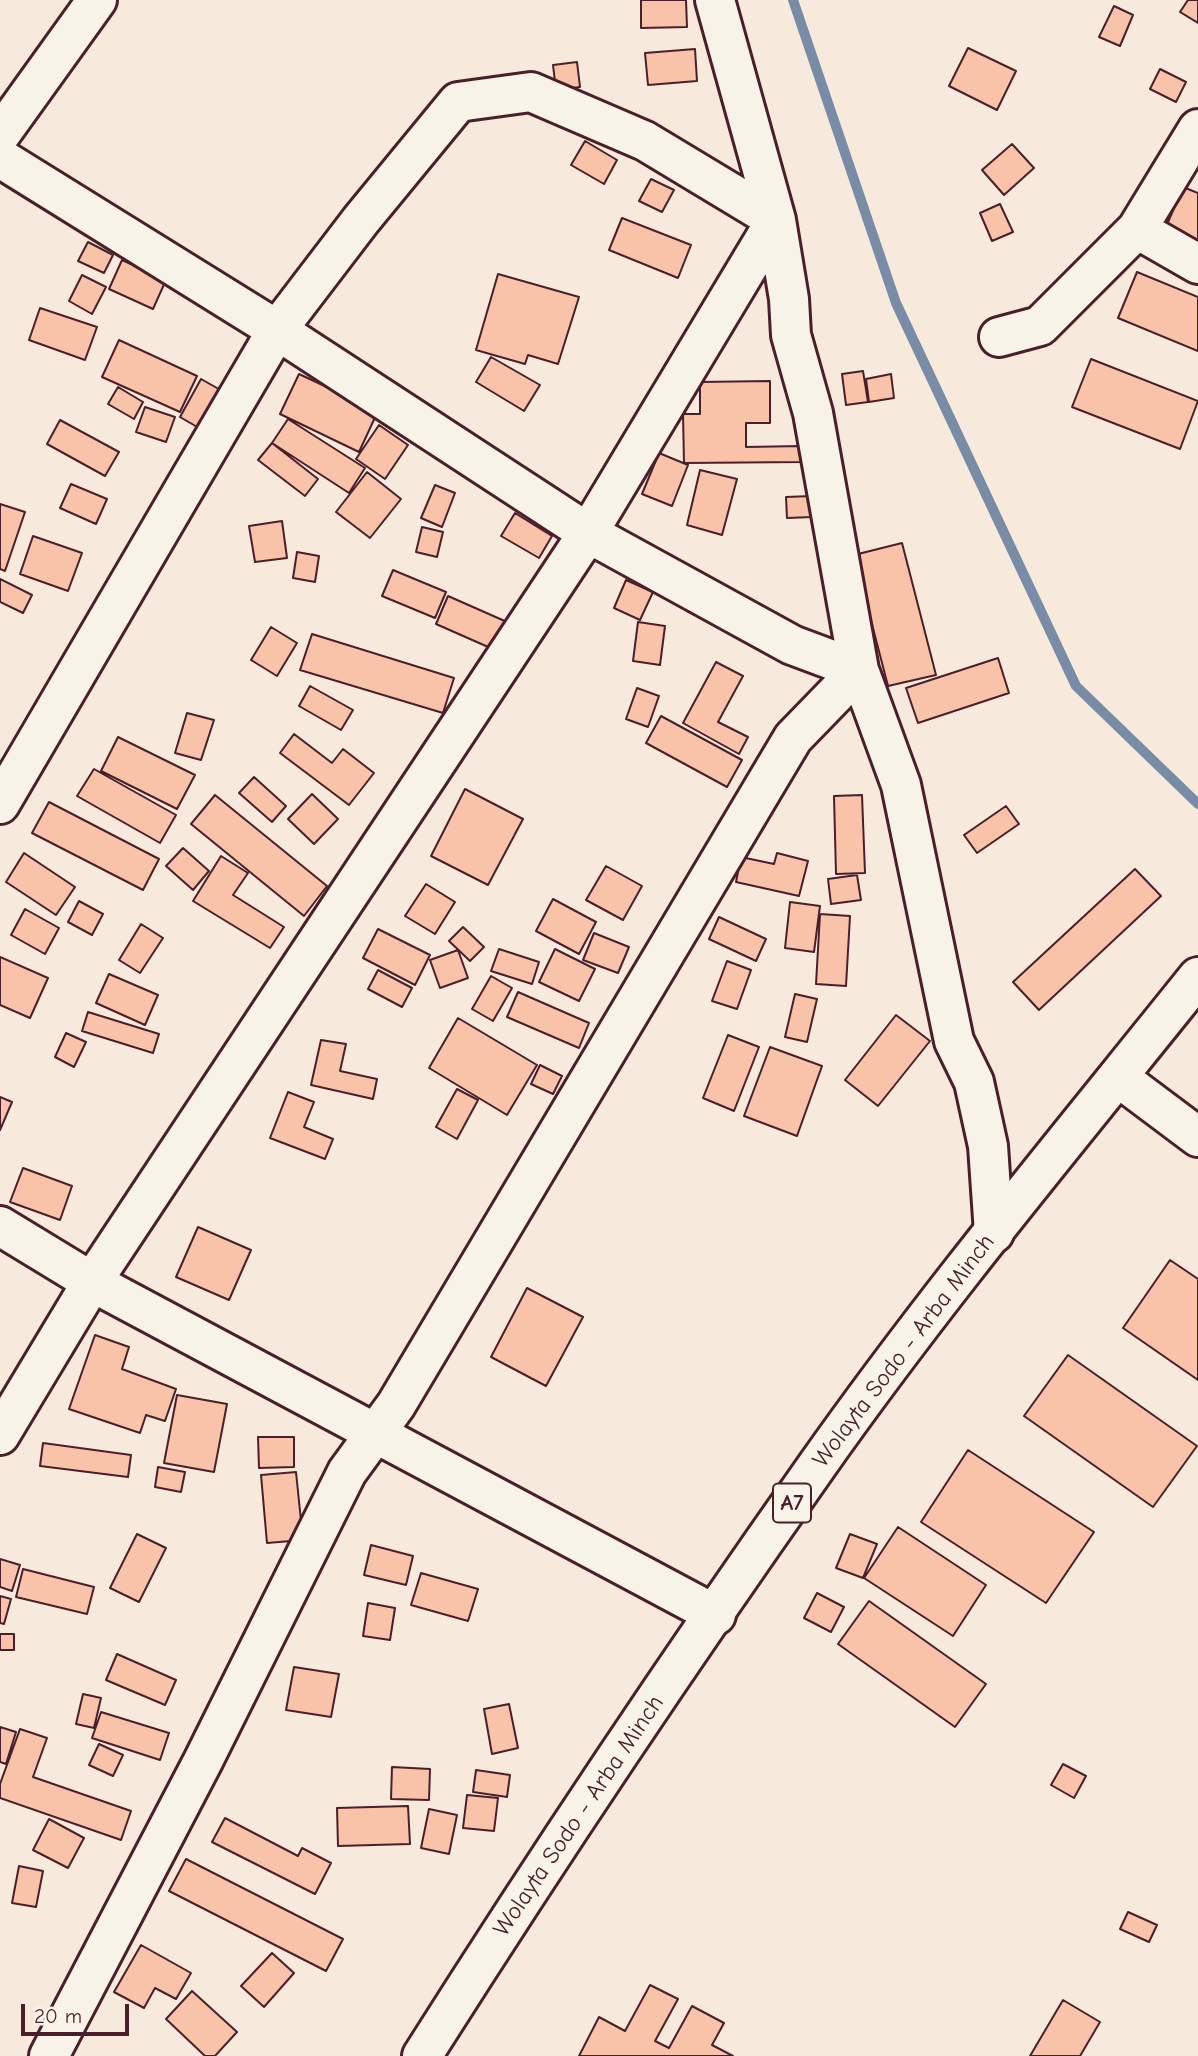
<!DOCTYPE html>
<html>
<head>
<meta charset="utf-8">
<style>
  body { margin:0 }
  #map { position:relative; width:1198px; height:2056px; overflow:hidden; background:#f7e9db; font-family:"Comic Neue",sans-serif }
  canvas { display:block }
  .scale { position:absolute; left:21px; top:2004px; width:108px; height:32px; box-sizing:border-box; border:4px solid #4a1f2b; border-top:0; padding-left:9px; font-size:21px; line-height:24px; white-space:nowrap; color:#4a1f2b; -webkit-text-stroke:5px #f7f3e8; paint-order:stroke }
</style>
</head>
<body>
<div id="map">
<canvas width="1198" height="2056"></canvas>
<div class="scale">20 m</div>
</div>
<script>
const ctx = document.querySelector('canvas').getContext('2d');
ctx.lineJoin = 'round';
function stroke(path, color, width, dash) { ctx.strokeStyle = color; ctx.lineWidth = width; ctx.lineCap = dash ? 'butt' : 'round'; ctx.setLineDash(dash || []); ctx.stroke(path); }
function fill(path, color) { ctx.fillStyle = color; ctx.fill(path, 'evenodd'); }
function write(font, color, halo, rows, align = 'center') {
  ctx.font = font + ' "Comic Neue",sans-serif'; ctx.lineWidth = 6; ctx.setLineDash([]); ctx.textBaseline = 'middle'; ctx.strokeStyle = halo; ctx.fillStyle = color; for (const [text, x, y, turn = 0] of rows) {
    ctx.save(); ctx.translate(x, y); ctx.rotate((+turn || 0) * Math.PI / 180); ctx.textAlign = isNaN(turn) ? turn : align; if (halo) ctx.strokeText(text, 0, 0); ctx.fillText(text, 0, 0); ctx.restore();
  }
}
stroke(new Path2D(`
  M 793,0 L 896,303 L 1076,686 L 1198,804`), '#788da5', 10);
const building = new Path2D(`
  M 641,0 L 686,0 L 687,27 L 641,28 Z
  M 1188,0 L 1198,0 L 1198,23 L 1180,12 Z
  M 1114,6 L 1133,15 L 1120,46 L 1099,37 Z
  M 968,48 L 1016,71 L 997,110 L 949,86 Z
  M 695,49 L 697,81 L 648,85 L 645,53 Z
  M 577,62 L 580,87 L 556,90 L 553,65 Z
  M 1160,69 L 1186,82 L 1176,102 L 1150,89 Z
  M 585,141 L 617,160 L 604,184 L 571,165 Z
  M 1012,144 L 1034,168 L 1004,195 L 982,170 Z
  M 651,179 L 674,190 L 662,212 L 639,201 Z
  M 1183,187 L 1198,193 L 1198,248 L 1163,234 Z
  M 1000,204 L 1013,232 L 992,241 L 980,213 Z
  M 622,218 L 691,245 L 678,278 L 609,250 Z
  M 88,242 L 113,255 L 104,273 L 78,261 Z
  M 122,260 L 166,280 L 153,309 L 109,289 Z
  M 1137,272 L 1198,297 L 1198,351 L 1118,318 Z
  M 498,274 L 579,297 L 558,364 L 528,355 L 525,364 L 476,350 Z
  M 82,275 L 106,287 L 92,314 L 69,301 Z
  M 40,308 L 97,327 L 85,360 L 29,340 Z
  M 119,340 L 197,376 L 180,412 L 102,377 Z
  M 491,357 L 540,385 L 524,411 L 476,382 Z
  M 1091,359 L 1198,401 L 1180,449 L 1072,407 Z
  M 863,371 L 868,402 L 846,405 L 842,374 Z
  M 299,374 L 378,411 L 359,452 L 280,414 Z
  M 891,374 L 894,398 L 869,402 L 866,379 Z
  M 201,379 L 233,397 L 211,435 L 180,417 Z
  M 770,381 L 770,423 L 746,423 L 746,447 L 802,446 L 803,462 L 684,463 L 683,414 L 700,414 L 700,382 Z
  M 118,387 L 143,402 L 134,419 L 108,404 Z
  M 145,407 L 175,417 L 166,442 L 136,432 Z
  M 288,419 L 365,468 L 349,493 L 272,443 Z
  M 60,420 L 119,452 L 105,476 L 47,444 Z
  M 379,425 L 408,445 L 385,479 L 356,459 Z
  M 272,443 L 318,479 L 305,496 L 258,460 Z
  M 659,453 L 688,465 L 672,506 L 642,494 Z
  M 700,470 L 737,479 L 722,535 L 687,525 Z
  M 367,472 L 401,499 L 370,538 L 336,512 Z
  M 71,484 L 107,499 L 96,524 L 60,508 Z
  M 435,485 L 455,493 L 442,527 L 421,518 Z
  M 812,496 L 813,517 L 787,518 L 786,497 Z
  M 0,504 L 25,512 L 5,571 L 0,569 Z
  M 515,513 L 552,536 L 539,558 L 501,536 Z
  M 282,521 L 287,558 L 255,562 L 249,526 Z
  M 422,527 L 443,532 L 437,557 L 416,552 Z
  M 33,536 L 82,553 L 68,591 L 20,574 Z
  M 902,543 L 936,675 L 888,686 L 854,555 Z
  M 297,552 L 319,556 L 315,582 L 293,578 Z
  M 393,570 L 446,592 L 435,618 L 382,596 Z
  M 0,579 L 32,595 L 23,613 L 0,602 Z
  M 626,580 L 653,592 L 640,620 L 614,608 Z
  M 448,596 L 507,622 L 495,650 L 436,624 Z
  M 638,622 L 665,626 L 660,665 L 633,661 Z
  M 271,627 L 297,643 L 277,676 L 251,660 Z
  M 312,634 L 454,678 L 443,713 L 300,670 Z
  M 998,658 L 1009,693 L 918,723 L 906,688 Z
  M 716,662 L 743,676 L 718,722 L 748,737 L 739,754 L 683,723 Z
  M 310,686 L 353,710 L 341,730 L 299,706 Z
  M 637,688 L 659,696 L 648,727 L 626,719 Z
  M 187,713 L 214,720 L 201,760 L 175,753 Z
  M 661,716 L 742,760 L 727,787 L 646,743 Z
  M 294,734 L 332,763 L 343,749 L 374,773 L 349,805 L 280,753 Z
  M 118,737 L 195,775 L 177,809 L 101,771 Z
  M 94,769 L 176,815 L 160,843 L 77,796 Z
  M 254,777 L 286,806 L 272,822 L 239,793 Z
  M 465,789 L 523,819 L 488,885 L 431,856 Z
  M 312,794 L 338,819 L 314,844 L 288,819 Z
  M 215,795 L 327,886 L 304,916 L 191,824 Z
  M 862,795 L 865,873 L 836,874 L 834,796 Z
  M 49,802 L 159,859 L 143,890 L 32,833 Z
  M 1006,806 L 1019,824 L 977,853 L 964,835 Z
  M 183,848 L 209,871 L 193,890 L 166,866 Z
  M 24,853 L 75,887 L 56,915 L 6,882 Z
  M 777,853 L 808,861 L 799,896 L 736,882 L 741,857 L 774,864 Z
  M 221,856 L 248,873 L 233,895 L 284,927 L 270,948 L 193,901 Z
  M 606,866 L 642,886 L 623,920 L 586,900 Z
  M 1135,869 L 1161,896 L 1039,1010 L 1013,982 Z
  M 857,875 L 861,900 L 831,904 L 828,879 Z
  M 426,884 L 455,902 L 435,934 L 405,916 Z
  M 553,899 L 596,922 L 579,954 L 536,931 Z
  M 79,901 L 103,914 L 92,935 L 68,922 Z
  M 790,902 L 820,906 L 814,952 L 785,948 Z
  M 25,909 L 59,928 L 45,954 L 11,935 Z
  M 820,914 L 850,916 L 846,986 L 816,984 Z
  M 719,917 L 766,939 L 756,961 L 709,939 Z
  M 141,924 L 163,938 L 140,973 L 119,960 Z
  M 463,927 L 484,947 L 470,961 L 449,941 Z
  M 378,929 L 430,955 L 415,985 L 363,958 Z
  M 594,933 L 629,947 L 618,973 L 583,960 Z
  M 499,949 L 539,962 L 532,984 L 491,971 Z
  M 555,949 L 595,969 L 579,1001 L 539,982 Z
  M 458,950 L 468,978 L 440,988 L 430,960 Z
  M 0,957 L 48,978 L 30,1018 L 0,1005 Z
  M 727,961 L 751,970 L 737,1009 L 712,1001 Z
  M 378,970 L 412,988 L 402,1007 L 368,989 Z
  M 109,974 L 158,995 L 145,1025 L 96,1003 Z
  M 491,976 L 512,988 L 493,1021 L 472,1009 Z
  M 518,992 L 589,1023 L 579,1048 L 507,1017 Z
  M 795,994 L 817,999 L 807,1042 L 785,1037 Z
  M 88,1012 L 159,1034 L 153,1053 L 82,1031 Z
  M 896,1015 L 930,1041 L 878,1106 L 845,1080 Z
  M 458,1018 L 537,1065 L 507,1115 L 429,1068 Z
  M 66,1033 L 86,1042 L 74,1067 L 55,1057 Z
  M 728,1035 L 759,1047 L 734,1111 L 703,1098 Z
  M 321,1040 L 346,1044 L 340,1071 L 377,1079 L 373,1099 L 311,1085 Z
  M 770,1047 L 822,1066 L 797,1136 L 744,1116 Z
  M 540,1065 L 562,1076 L 553,1094 L 531,1084 Z
  M 457,1089 L 478,1100 L 457,1139 L 436,1127 Z
  M 288,1092 L 314,1102 L 304,1127 L 333,1139 L 325,1159 L 270,1138 Z
  M 0,1097 L 12,1102 L 0,1130 Z
  M 23,1168 L 72,1186 L 60,1220 L 10,1202 Z
  M 198,1227 L 251,1250 L 229,1300 L 176,1277 Z
  M 1170,1260 L 1198,1279 L 1198,1380 L 1123,1328 Z
  M 527,1288 L 583,1317 L 546,1386 L 491,1357 Z
  M 95,1335 L 129,1347 L 122,1369 L 176,1389 L 165,1421 L 146,1415 L 140,1433 L 69,1409 Z
  M 1068,1355 L 1197,1446 L 1153,1507 L 1024,1416 Z
  M 177,1395 L 227,1404 L 214,1472 L 164,1463 Z
  M 258,1437 L 294,1437 L 294,1467 L 259,1468 Z
  M 43,1443 L 131,1455 L 128,1477 L 40,1466 Z
  M 968,1450 L 1094,1532 L 1046,1603 L 921,1522 Z
  M 158,1467 L 185,1472 L 181,1492 L 155,1487 Z
  M 296,1472 L 303,1540 L 267,1543 L 261,1475 Z
  M 898,1527 L 986,1585 L 953,1636 L 864,1578 Z
  M 137,1534 L 166,1548 L 139,1602 L 110,1588 Z
  M 850,1534 L 877,1544 L 863,1578 L 836,1568 Z
  M 371,1545 L 413,1556 L 406,1585 L 364,1575 Z
  M 0,1559 L 20,1565 L 12,1591 L 0,1587 Z
  M 23,1569 L 94,1587 L 87,1614 L 16,1597 Z
  M 421,1573 L 478,1589 L 468,1621 L 411,1605 Z
  M 817,1593 L 844,1607 L 831,1632 L 804,1618 Z
  M 0,1596 L 11,1599 L 4,1624 L 0,1623 Z
  M 869,1601 L 986,1684 L 955,1727 L 838,1644 Z
  M 368,1603 L 395,1608 L 390,1640 L 363,1636 Z
  M 0,1634 L 14,1634 L 14,1650 L 0,1650 Z
  M 117,1654 L 176,1680 L 165,1705 L 106,1680 Z
  M 294,1667 L 339,1674 L 331,1717 L 286,1710 Z
  M 83,1694 L 101,1698 L 94,1728 L 76,1724 Z
  M 509,1704 L 518,1748 L 492,1754 L 484,1709 Z
  M 101,1712 L 169,1733 L 160,1760 L 92,1738 Z
  M 0,1727 L 16,1732 L 6,1764 L 0,1762 Z
  M 20,1729 L 47,1738 L 33,1777 L 131,1811 L 121,1840 L 0,1798 L 0,1784 Z
  M 99,1744 L 123,1755 L 113,1776 L 89,1765 Z
  M 1063,1764 L 1086,1776 L 1074,1798 L 1051,1785 Z
  M 392,1767 L 430,1769 L 429,1800 L 391,1799 Z
  M 476,1770 L 510,1775 L 507,1797 L 473,1792 Z
  M 467,1795 L 498,1798 L 494,1831 L 463,1828 Z
  M 408,1806 L 410,1844 L 338,1846 L 337,1808 Z
  M 429,1809 L 457,1815 L 449,1854 L 421,1848 Z
  M 225,1818 L 298,1856 L 302,1848 L 331,1863 L 315,1894 L 212,1842 Z
  M 49,1819 L 84,1838 L 68,1868 L 33,1850 Z
  M 186,1859 L 343,1939 L 326,1971 L 169,1891 Z
  M 19,1866 L 43,1871 L 36,1907 L 12,1903 Z
  M 1128,1912 L 1157,1925 L 1149,1942 L 1120,1929 Z
  M 141,1945 L 191,1973 L 176,1999 L 155,1988 L 144,2008 L 114,1992 Z
  M 272,1953 L 294,1973 L 264,2007 L 241,1986 Z
  M 650,1985 L 678,1999 L 655,2041 L 669,2048 L 692,2006 L 724,2023 L 712,2045 L 733,2056 L 579,2056 L 599,2017 L 625,2031 Z
  M 192,1991 L 237,2032 L 215,2056 L 205,2056 L 166,2019 Z
  M 1063,2000 L 1100,2022 L 1080,2056 L 1030,2056 Z`);
fill(building, '#f8c3a9');
stroke(building, '#4a1f2b', 2);
const street = new Path2D(`
  M 715,0 L 776,220 L 789,299 L 791,335 L 813,413 L 859,670 L 901,785 L 954,1041 L 974,1082 L 988,1146 L 994,1233
  M 0,135 L 97,0
  M 0,158 L 277,330 L 588,533 L 792,645 L 859,670
  M 1137,229 L 1198,264
  M 999,337 L 1040,326 L 1137,229 L 1198,129
  M 0,804 L 277,330 L 361,220 L 458,102 L 531,92 L 645,141 L 776,220
  M 1118,1077 L 1198,1137
  M 0,1226 L 92,1282 L 716,1615
  M 0,1435 L 92,1282 L 588,533 L 776,220
  M 49,2056 L 203,1761 L 347,1472 L 396,1405 L 793,738 L 859,670`);
const highway = new Path2D(`
  M 422,2056 C 548,1857 680,1660 816,1467 C 935,1298 1069,1138 1198,977`);
stroke(street, '#4a1f2b', 44);
stroke(highway, '#4a1f2b', 44);
stroke(street, '#f7f3e8', 38);
stroke(highway, '#f7f3e8', 38);
for (const [x, y, w] of [
  [792,1503,38]
]) { const box = new Path2D(); box.roundRect(x - w / 2, y - 19.5, w, 39, 5); ctx.fillStyle = '#f7f3e8'; ctx.fill(box); stroke(box, '#4a1f2b', 2); }
write('bold 23px', '#4a1f2b', null, [
  ["A7",792,1503]
]);
write('24px', '#4a1f2b', '#f7f3e8', [
  ["Wolayta Sodo - Arba Minch",904,1351,-53],
  ["Wolayta Sodo - Arba Minch",579,1816,-56]
]);
</script>
</body>
</html>
